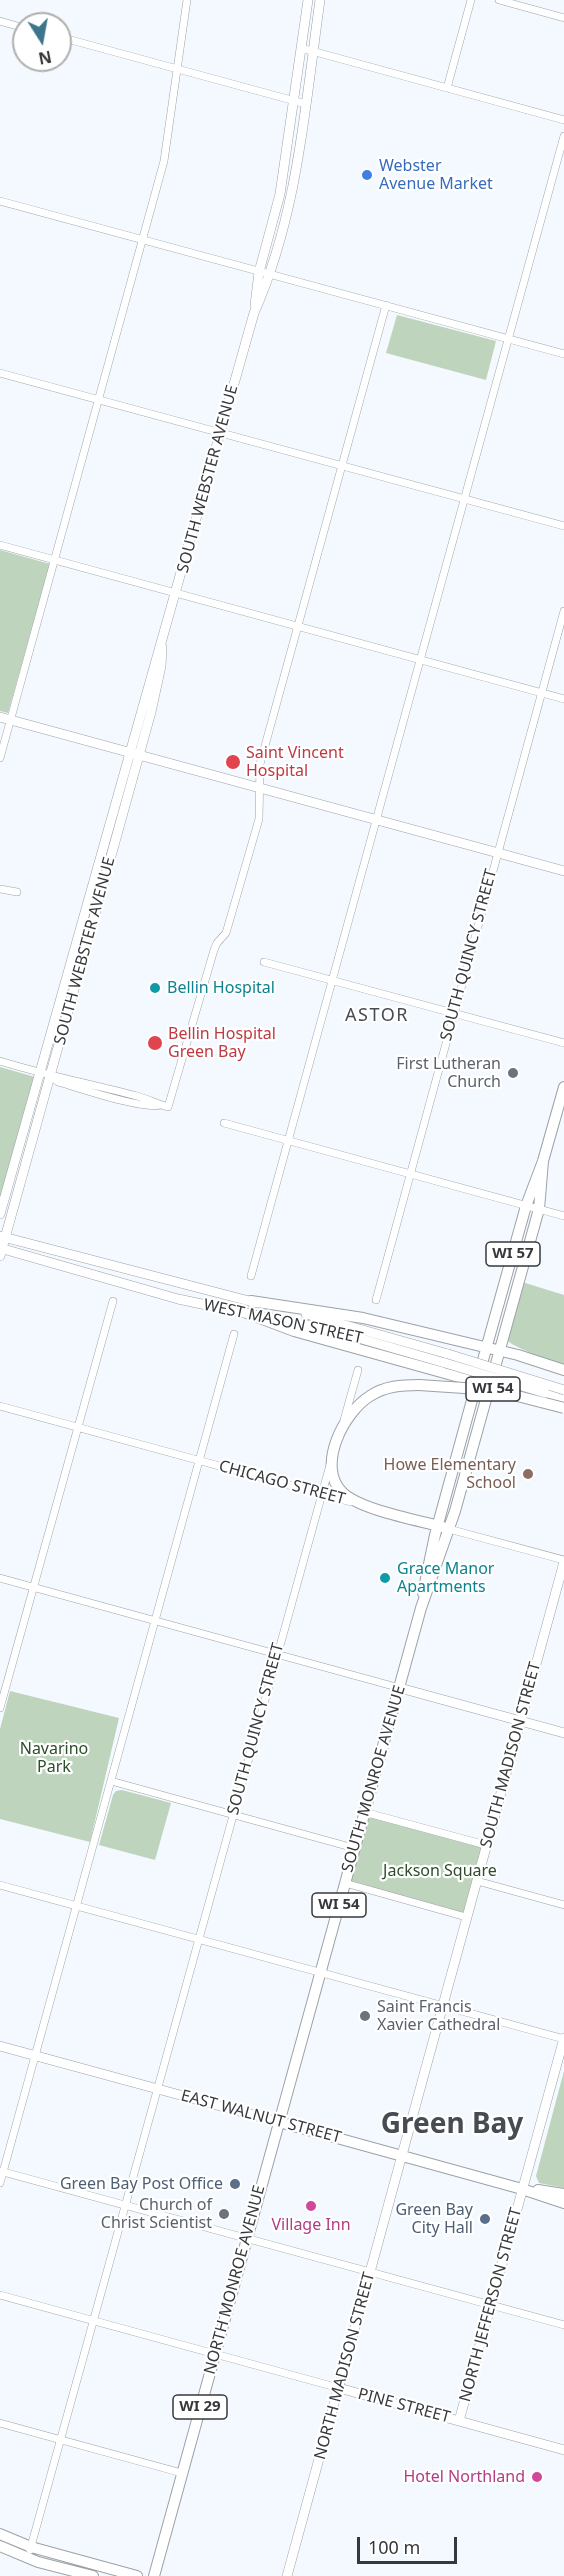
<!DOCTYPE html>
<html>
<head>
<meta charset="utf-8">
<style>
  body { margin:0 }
  #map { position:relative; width:564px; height:2576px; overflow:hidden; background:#f3f9fe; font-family:"Noto Sans",sans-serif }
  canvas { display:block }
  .north { position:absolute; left:12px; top:12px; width:60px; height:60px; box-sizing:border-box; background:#fff; border:2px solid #afafb1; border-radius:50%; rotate:169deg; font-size:16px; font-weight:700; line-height:24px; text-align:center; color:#36383b }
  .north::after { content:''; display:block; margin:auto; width:21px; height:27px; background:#3c758e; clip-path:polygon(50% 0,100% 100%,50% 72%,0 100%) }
  .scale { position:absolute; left:357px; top:2537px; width:100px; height:27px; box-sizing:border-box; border:3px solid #36383b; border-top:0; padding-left:8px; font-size:18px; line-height:21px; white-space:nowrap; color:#36383b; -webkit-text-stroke:4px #fff; paint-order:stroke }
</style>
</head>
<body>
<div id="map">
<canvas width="564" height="2576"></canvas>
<div class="north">N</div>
<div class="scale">100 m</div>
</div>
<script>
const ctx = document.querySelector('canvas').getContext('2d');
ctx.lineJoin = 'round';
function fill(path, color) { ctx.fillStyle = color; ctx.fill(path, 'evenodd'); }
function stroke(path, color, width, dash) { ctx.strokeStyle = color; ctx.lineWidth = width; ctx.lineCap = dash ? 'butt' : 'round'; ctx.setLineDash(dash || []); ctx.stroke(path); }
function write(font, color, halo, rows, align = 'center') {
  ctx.font = font + ' "Noto Sans",sans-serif'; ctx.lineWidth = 4.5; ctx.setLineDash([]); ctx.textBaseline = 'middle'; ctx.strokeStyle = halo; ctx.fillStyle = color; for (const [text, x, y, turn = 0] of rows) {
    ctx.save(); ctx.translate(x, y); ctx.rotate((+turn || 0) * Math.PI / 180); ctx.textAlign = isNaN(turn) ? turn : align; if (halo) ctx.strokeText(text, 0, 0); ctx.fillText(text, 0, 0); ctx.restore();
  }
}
fill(new Path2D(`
  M 397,315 L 496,341 L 486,380 L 386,353 Z
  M 0,550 L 50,564 L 8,713 L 0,711 Z
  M 0,1067 L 35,1077 L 0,1201 Z
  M 522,1282 L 564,1295 L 564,1367 C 554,1363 512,1346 508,1341 Z
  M 10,1691 L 119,1718 L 90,1842 L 0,1819 L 0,1729 Z
  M 122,1790 L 171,1803 L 155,1860 L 99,1845 L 113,1795 L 116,1791 Z
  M 364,1812 L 486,1845 L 466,1917 L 345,1883 Z
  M 564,2071 L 564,2188 L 539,2183 L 536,2176 Z`), '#bed4bc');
const street = new Path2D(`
  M 499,0 L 564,18
  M 0,21 L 24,28
  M 60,37 L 306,104
  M 301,48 L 564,120
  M 447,88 L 471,0
  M 0,201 L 564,354
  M 0,373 L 564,526
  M 0,545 L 564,699
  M 0,758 L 164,161 L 187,0
  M 0,889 L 17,892
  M 264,962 L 564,1043
  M 0,1061 C 45,1075 91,1084 137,1096 C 148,1099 157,1104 168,1107 L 214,950 L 217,943 L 226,933 L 259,819 L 260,764 L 386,305
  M 51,1076 L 58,1082 C 79,1088 143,1110 161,1105
  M 224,1123 L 564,1216
  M 251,1276 L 564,136
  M 376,1300 L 564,611
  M 0,1406 L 351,1502
  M 344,1420 L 358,1370
  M 449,1529 L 564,1560
  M 0,1578 L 400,1688
  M 0,1708 L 113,1301
  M 111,1781 L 354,1848
  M 364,1812 L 486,1845
  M 477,1881 L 564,1905
  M 345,1883 L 466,1917
  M 0,1885 L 564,2039
  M 0,2171 L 564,2325
  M 0,2183 L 234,1334
  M 0,2295 L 339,2388
  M 0,2423 L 182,2473
  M 30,2550 L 330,1465`);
const secondary = new Path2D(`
  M 255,305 L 259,272 L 280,194 L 308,0
  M 0,717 L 564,871
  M 0,1214 L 254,313 C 298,214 305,106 320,0
  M 0,1236 L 257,1303
  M 0,1248 L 178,1299 L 254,1315
  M 0,1256 L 151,712 L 161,666 L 162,647
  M 306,1314 L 448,1354
  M 267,1317 L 334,1331 L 445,1363
  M 545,1393 L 564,1400
  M 400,1688 L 564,1733
  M 0,2046 L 279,2122
  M 339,2388 L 564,2450
  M 459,2421 L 564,2038
  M 287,2576 L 564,1562`);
const primary = new Path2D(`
  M 251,1301 L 363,1318 L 518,1355 L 564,1370
  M 249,1314 L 294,1331 L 484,1384
  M 419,1385 C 402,1385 385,1386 370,1396 C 344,1412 316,1466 342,1492 C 360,1510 417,1520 443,1527
  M 423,1593 L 435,1535 L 486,1349 L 526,1206 L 543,1161 L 564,1087
  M 279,2122 L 522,2189 L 564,2203
  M 538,2190 L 564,2194
  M 0,2534 L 31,2547 L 137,2576
  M 0,2546 L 38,2562 L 93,2576
  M 154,2576 L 421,1608 L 455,1511 L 539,1209 L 543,1161`);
stroke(street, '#9ca2a8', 8);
stroke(secondary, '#9ca2a8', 10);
stroke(primary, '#9ca2a8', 12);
stroke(street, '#fff', 7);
stroke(secondary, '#fff', 9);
stroke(primary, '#fff', 10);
const secondaryBridge = new Path2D(`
  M 448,1354 L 564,1390
  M 445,1363 L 545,1393`);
const primaryBridge = new Path2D(`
  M 419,1385 L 494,1390 L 564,1408`);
stroke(secondaryBridge, '#9ca2a8', 10, []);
stroke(primaryBridge, '#9ca2a8', 12, []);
stroke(secondaryBridge, '#fff', 9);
stroke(primaryBridge, '#fff', 10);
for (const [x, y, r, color] of [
  [367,175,6,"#3f7fe0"],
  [233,762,8,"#e0444e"],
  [155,988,6,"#0f9aa8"],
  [155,1043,8,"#e0444e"],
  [513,1073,6,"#6b7280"],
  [528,1474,6,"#8d6e63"],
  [385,1578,6,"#0f9aa8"],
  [365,2016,6,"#6b7280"],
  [235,2184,6,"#5c6f8a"],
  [311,2206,6,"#d1479c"],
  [224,2214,6,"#6b7280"],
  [485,2219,6,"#5c6f8a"],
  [537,2477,6,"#d1479c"]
]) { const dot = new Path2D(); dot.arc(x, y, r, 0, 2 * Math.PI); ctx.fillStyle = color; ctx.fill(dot); stroke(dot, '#fff', 2); }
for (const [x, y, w] of [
  [513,1254,54],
  [493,1389,54],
  [339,1905,54],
  [200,2407,54]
]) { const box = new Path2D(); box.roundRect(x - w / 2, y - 12, w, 24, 4.5); ctx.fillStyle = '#fff'; ctx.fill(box); stroke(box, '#36383b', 1.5); }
write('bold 15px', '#36383b', null, [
  ["WI 57",513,1254],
  ["WI 54",493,1389],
  ["WI 54",339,1905],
  ["WI 29",200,2407]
]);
write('16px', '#366cbe', '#fff', [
  ["Webster",379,166],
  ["Avenue Market",379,184]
], 'left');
write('16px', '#36383b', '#fff', [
  ["SOUTH WEBSTER AVENUE",208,479,-75],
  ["SOUTH WEBSTER AVENUE",85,951,-75],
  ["SOUTH QUINCY STREET",469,955,-75],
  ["WEST MASON STREET",283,1322,12],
  ["CHICAGO STREET",282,1483,15],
  ["SOUTH QUINCY STREET",256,1729,-75],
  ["SOUTH MADISON STREET",511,1755,-75],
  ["SOUTH MONROE AVENUE",374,1779,-74],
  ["EAST WALNUT STREET",261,2117,15],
  ["NORTH MONROE AVENUE",235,2280,-75],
  ["NORTH JEFFERSON STREET",491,2305,-75],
  ["NORTH MADISON STREET",345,2366,-75],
  ["PINE STREET",404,2406,15]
]);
write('16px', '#be3a42', '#fff', [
  ["Saint Vincent",246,753],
  ["Hospital",246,771],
  ["Bellin Hospital",168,1034],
  ["Green Bay",168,1052]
], 'left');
write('16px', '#0d838f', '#fff', [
  ["Bellin Hospital",167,988],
  ["Grace Manor",397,1569],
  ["Apartments",397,1587]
], 'left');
write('16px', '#5b616d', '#fff', [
  ["First Lutheran",501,1064],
  ["Church",501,1082],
  ["Saint Francis",377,2007,"left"],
  ["Xavier Cathedral",377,2025,"left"],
  ["Church of",212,2205],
  ["Christ Scientist",212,2223]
], 'right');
write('16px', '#785e54', '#fff', [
  ["Howe Elementary",516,1465],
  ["School",516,1483]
], 'right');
write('16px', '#2c4d29', '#fff', [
  ["Navarino",54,1749],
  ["Park",54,1767],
  ["Jackson Square",440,1871]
]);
write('16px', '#4e5e75', '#fff', [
  ["Green Bay Post Office",223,2184],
  ["Green Bay",473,2210],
  ["City Hall",473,2228]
], 'right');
write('16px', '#b23c85', '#fff', [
  ["Village Inn",311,2225],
  ["Hotel Northland",525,2477,"right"]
]);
ctx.letterSpacing = '1.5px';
write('18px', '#464c51', '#fff', [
  ["ASTOR",377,1016]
]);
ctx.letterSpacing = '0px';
write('bold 28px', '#464c51', '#fff', [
  ["Green Bay",452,2125]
]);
</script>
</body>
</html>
